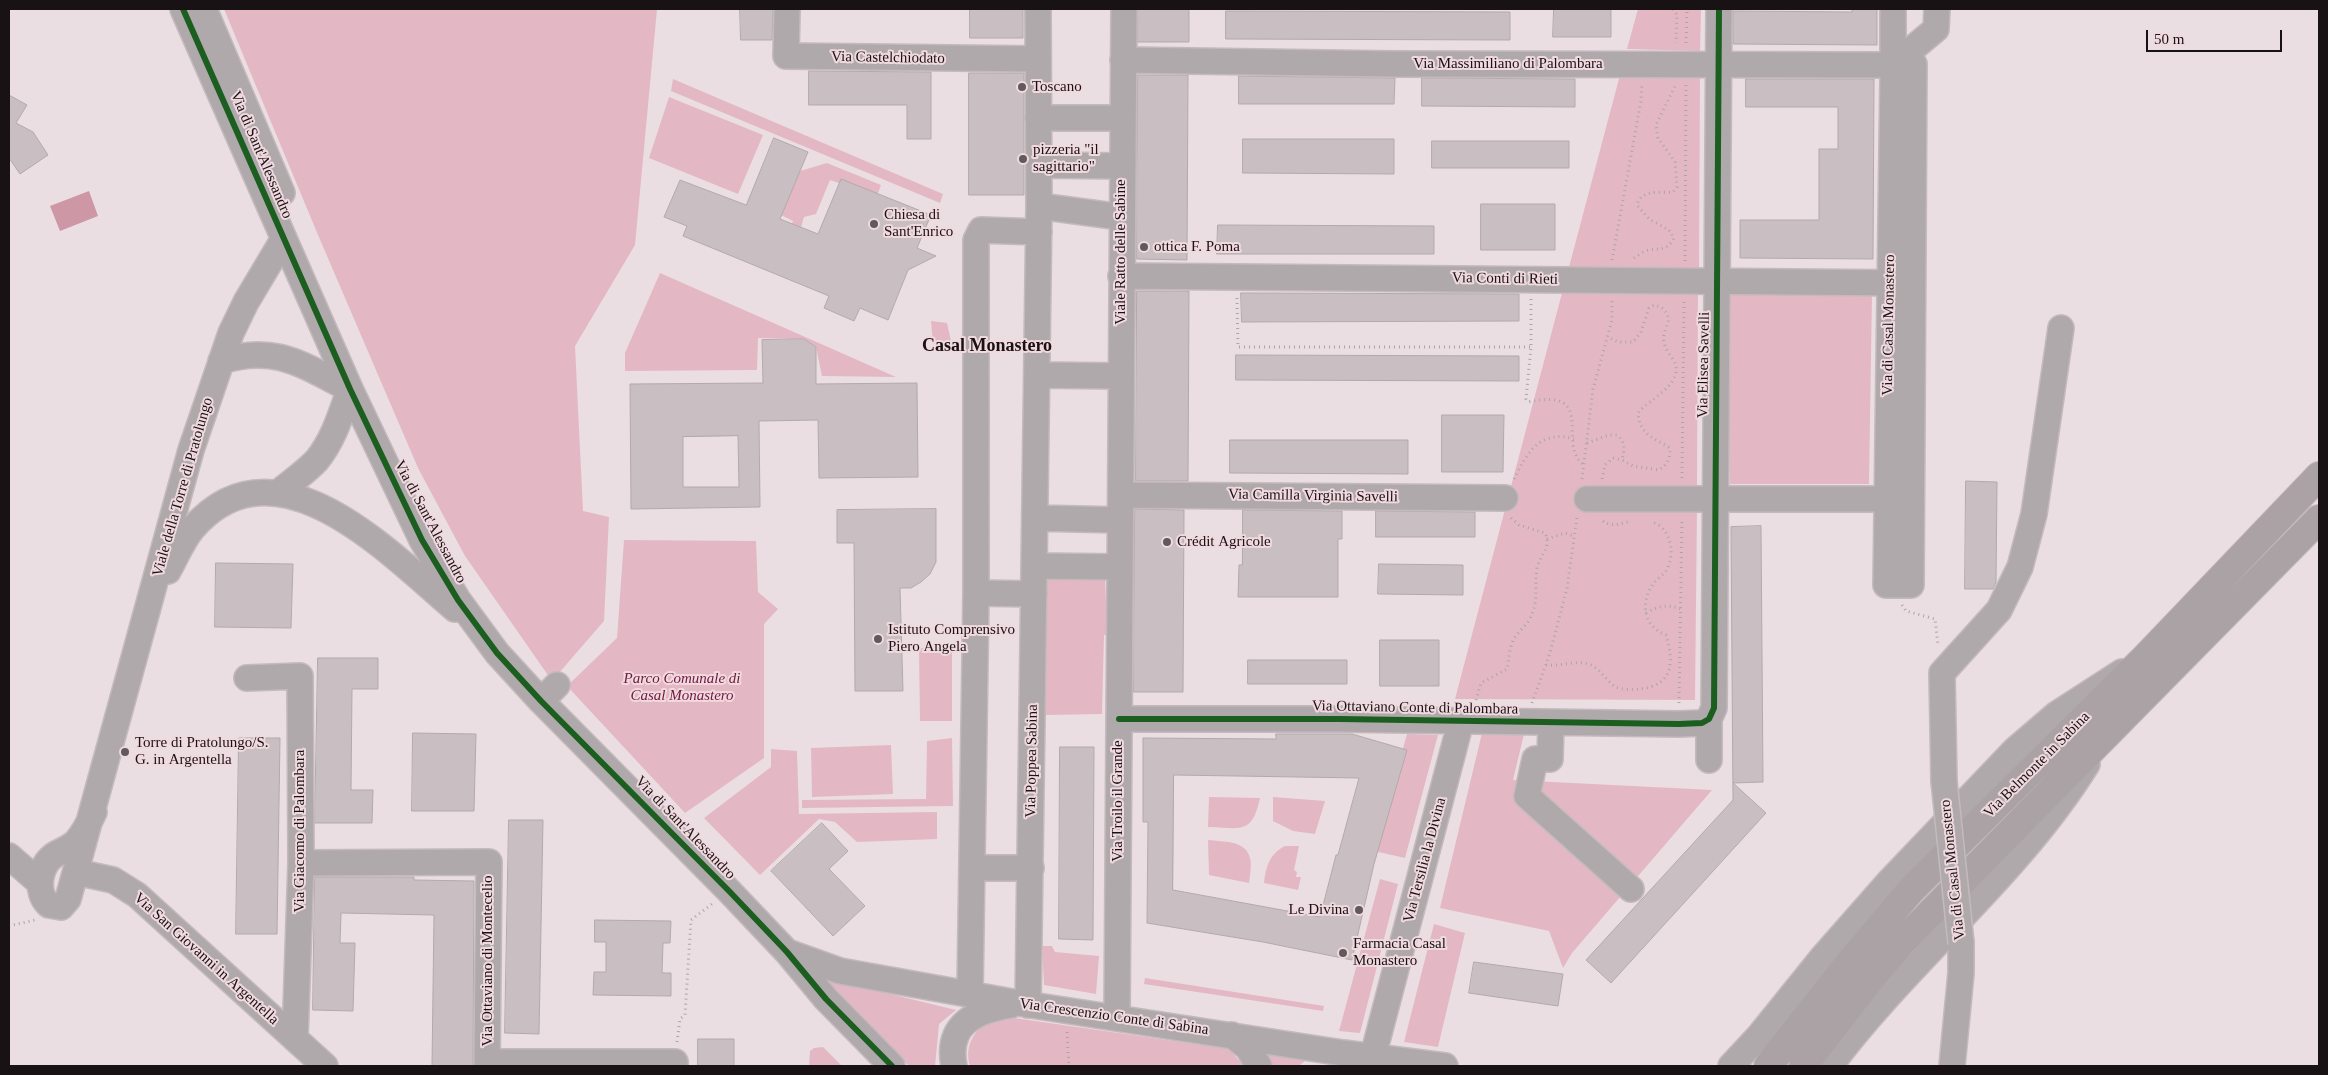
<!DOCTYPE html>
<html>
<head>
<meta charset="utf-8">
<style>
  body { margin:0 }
  #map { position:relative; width:2328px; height:1075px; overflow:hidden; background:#ebdee2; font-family:Georgia,serif }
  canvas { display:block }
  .frame { position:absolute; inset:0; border:10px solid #191214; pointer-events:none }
  .scale { position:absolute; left:2146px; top:30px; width:136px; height:22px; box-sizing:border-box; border:2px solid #191214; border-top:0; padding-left:6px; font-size:15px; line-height:18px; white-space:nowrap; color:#191214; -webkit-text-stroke:4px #f0d9df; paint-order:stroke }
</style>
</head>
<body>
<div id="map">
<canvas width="2328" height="1075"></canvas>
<div class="frame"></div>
<div class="scale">50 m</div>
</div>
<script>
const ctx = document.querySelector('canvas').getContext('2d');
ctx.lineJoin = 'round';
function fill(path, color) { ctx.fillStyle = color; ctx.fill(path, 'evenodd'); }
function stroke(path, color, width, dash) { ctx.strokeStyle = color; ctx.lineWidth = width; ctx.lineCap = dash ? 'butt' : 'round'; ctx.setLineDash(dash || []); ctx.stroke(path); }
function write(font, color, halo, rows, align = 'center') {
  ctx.font = font + ' Georgia,serif'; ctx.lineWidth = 4; ctx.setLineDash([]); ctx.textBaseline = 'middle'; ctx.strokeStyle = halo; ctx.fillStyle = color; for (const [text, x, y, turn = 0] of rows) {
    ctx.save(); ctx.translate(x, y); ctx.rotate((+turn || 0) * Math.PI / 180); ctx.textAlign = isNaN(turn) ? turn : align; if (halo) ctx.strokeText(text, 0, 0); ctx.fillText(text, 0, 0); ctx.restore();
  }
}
fill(new Path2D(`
  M 224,9 L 657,9 L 635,245 L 575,346 L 583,511 L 609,517 L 604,621 L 552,681 L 465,556 L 418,468 L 318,235 Z
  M 1638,9 L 1701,9 L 1700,51 L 1627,49 Z
  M 1620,75 L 1700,76 L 1699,268 L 1569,267 Z
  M 673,79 L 943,194 L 940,203 L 671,91 Z
  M 669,97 L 763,135 L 738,194 L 649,158 Z
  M 827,163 L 881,185 L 877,196 L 830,180 L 816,214 L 804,217 L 800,231 L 790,229 L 793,221 L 781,215 L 800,171 Z
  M 660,273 L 896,377 L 822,376 L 816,347 L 804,339 L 758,338 L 757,370 L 625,371 L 625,353 Z
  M 1728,292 L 1872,295 L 1869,484 L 1730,484 Z
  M 1562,293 L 1698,294 L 1697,487 L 1588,485 L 1587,499 L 1697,509 L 1695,700 L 1455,699 Z
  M 931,321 L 947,323 L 951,341 L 933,344 Z
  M 624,540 L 756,541 L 758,592 L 778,609 L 764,624 L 764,758 L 685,813 L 567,686 L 617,638 Z
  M 1105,573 L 1107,635 L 1104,635 L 1102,714 L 1046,715 L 1046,636 L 1040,636 L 1042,575 Z
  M 919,648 L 952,649 L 952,721 L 920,721 Z
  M 1525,730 L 1513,780 L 1712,790 L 1572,953 L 1563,968 L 1549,931 L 1440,908 L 1482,733 Z
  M 1407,734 L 1438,735 L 1405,858 L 1374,851 Z
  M 952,738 L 953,806 L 802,808 L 802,800 L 926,799 L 927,741 Z
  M 891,745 L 893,794 L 812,797 L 811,748 Z
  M 771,749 L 797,751 L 799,814 L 937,812 L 937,839 L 857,842 L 835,822 L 819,819 L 760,875 L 704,818 L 771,767 Z
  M 1209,797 L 1260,798 C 1252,835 1241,828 1208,827 Z
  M 1273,797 L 1325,801 L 1315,834 L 1293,831 L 1273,821 Z
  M 1208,840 C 1223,842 1246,840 1250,858 C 1252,865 1250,876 1249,883 L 1209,875 Z
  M 1285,846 L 1299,846 L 1294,870 L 1297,872 L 1296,877 L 1301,877 L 1298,890 L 1264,883 C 1266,867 1269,854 1285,846 Z
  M 1380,879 L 1398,884 L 1360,1033 L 1339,1031 Z
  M 1434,924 L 1465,933 L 1438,1047 L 1404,1042 Z
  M 1042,946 L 1052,946 L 1055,952 L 1099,956 L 1096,994 L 1044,985 Z
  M 821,977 L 956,1010 L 939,1024 L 935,1066 L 909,1066 L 831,989 Z
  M 1145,978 L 1324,1006 L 1323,1011 L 1144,984 Z
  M 994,1015 L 1229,1049 L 1244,1066 L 970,1066 C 963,1044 977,1028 994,1015 Z
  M 823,1047 L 842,1066 L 809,1066 L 810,1051 L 814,1048 Z
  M 1262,1054 L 1306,1060 L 1299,1066 L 1270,1066 Z`), '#e3b8c4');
fill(new Path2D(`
  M 89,191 L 98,216 L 60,231 L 50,206 Z`), '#cd97a6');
const building = new Path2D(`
  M 740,9 L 773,9 L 772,40 L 741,40 Z
  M 970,9 L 1023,9 L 1023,38 L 970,38 Z
  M 1138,9 L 1189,9 L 1189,42 L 1138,42 Z
  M 1554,9 L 1611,9 L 1611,37 L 1553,37 Z
  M 1852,9 L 1877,9 L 1877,45 L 1733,44 L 1733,11 L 1852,12 Z
  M 1226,11 L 1510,12 L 1510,40 L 1226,39 Z
  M 809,71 L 931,72 L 931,139 L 907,139 L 907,105 L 809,105 Z
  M 969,73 L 1024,73 L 1024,195 L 969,195 Z
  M 1138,75 L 1188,75 L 1187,260 L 1137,259 Z
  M 1239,76 L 1395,78 L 1394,104 L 1239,104 Z
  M 1422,78 L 1575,79 L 1575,107 L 1422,106 Z
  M 1746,79 L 1874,79 L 1873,259 L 1740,258 L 1740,220 L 1819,220 L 1819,149 L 1838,149 L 1838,107 L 1746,107 Z
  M 9,95 L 27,105 L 16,123 L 33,132 L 48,155 L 20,174 L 9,158 Z
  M 774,138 L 808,152 L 780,219 L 818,234 L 841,179 L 931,215 L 917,248 L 936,256 L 908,270 L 888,320 L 860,308 L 854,321 L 824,308 L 829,296 L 683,236 L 687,226 L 664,217 L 680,180 L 746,205 Z
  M 1243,139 L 1394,139 L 1394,174 L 1243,173 Z
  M 1432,141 L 1569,141 L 1569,168 L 1432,168 Z
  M 1481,204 L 1555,204 L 1555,250 L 1481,250 Z
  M 1218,225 L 1434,226 L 1434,254 L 1217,254 Z
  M 1137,291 L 1189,291 L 1188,481 L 1136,481 Z
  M 1241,293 L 1519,294 L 1519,321 L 1242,322 Z
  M 804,339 L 816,347 L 816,384 L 917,383 L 918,477 L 819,478 L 818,420 L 759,421 L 760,507 L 631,509 L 630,384 L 763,383 L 762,340 ZM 738,436 L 739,487 L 683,487 L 683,437 Z
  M 1236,355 L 1519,356 L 1519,381 L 1236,380 Z
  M 1442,415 L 1504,415 L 1503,472 L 1442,472 Z
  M 1230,440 L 1408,440 L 1408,474 L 1230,473 Z
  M 1966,481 L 1997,482 L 1996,582 L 1993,589 L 1965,589 Z
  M 936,509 L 936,562 L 930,574 L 921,582 L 911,588 L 900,588 L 903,691 L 855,691 L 854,543 L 837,543 L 837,510 Z
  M 1135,509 L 1184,510 L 1183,692 L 1134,692 Z
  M 1243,510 L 1342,511 L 1342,539 L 1338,539 L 1338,597 L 1238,597 L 1239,565 L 1242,565 Z
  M 1376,511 L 1475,512 L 1475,537 L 1376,537 Z
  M 1761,526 L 1763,782 L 1733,783 L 1766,813 L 1611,983 L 1586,960 L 1733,800 L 1731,527 Z
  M 216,563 L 293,564 L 291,628 L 215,627 Z
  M 1379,564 L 1463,565 L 1463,595 L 1378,594 Z
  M 1380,640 L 1439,640 L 1439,686 L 1380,686 Z
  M 318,658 L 378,658 L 378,689 L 352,689 L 351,790 L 373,790 L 372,823 L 315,823 Z
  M 1248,660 L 1347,660 L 1347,684 L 1248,684 Z
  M 413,733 L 476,734 L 474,811 L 412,811 Z
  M 1276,734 L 1352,734 L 1407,750 L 1374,864 L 1352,960 L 1263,942 L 1147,923 L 1148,822 L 1143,822 L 1143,738 L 1276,739 ZM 1174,775 L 1359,778 L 1338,855 L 1336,855 L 1320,917 L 1173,890 Z
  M 239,738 L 280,738 L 277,934 L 236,934 Z
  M 1060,747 L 1094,747 L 1093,940 L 1059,939 Z
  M 509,820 L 543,820 L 539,1034 L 505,1033 Z
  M 822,823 L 848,851 L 829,869 L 865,906 L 833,936 L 771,871 Z
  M 315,877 L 414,877 L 414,880 L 474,881 L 473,1066 L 432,1066 L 434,915 L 341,913 L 340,943 L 355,943 L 353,1011 L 313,1010 Z
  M 595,920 L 671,921 L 670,943 L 663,943 L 662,973 L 671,973 L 671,996 L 593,995 L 594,972 L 606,972 L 606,942 L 595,942 Z
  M 1474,962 L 1563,974 L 1558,1006 L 1469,993 Z
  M 698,1039 L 734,1039 L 734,1066 L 698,1066 Z`);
fill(building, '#c9bfc2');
stroke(building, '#b3a9ac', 1);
const minor = new Path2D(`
  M 183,9 L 350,389 L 422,540 L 458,600 L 497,653 L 541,701 L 730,892 L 787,952 L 826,999 L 892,1066
  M 204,9 L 282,193
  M 787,9 L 786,56 L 1038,59
  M 1123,60 L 1394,64 L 1893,65 L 1914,64 L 1911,585 L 1886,585 L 1893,76 L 1893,9
  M 1893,65 L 1936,29 L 1937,9
  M 1038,118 L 1122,118
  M 1039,165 L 1121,166
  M 1039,206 L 1121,217
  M 1121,276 L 1906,283
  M 221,361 C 276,344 302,365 350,389
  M 1037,375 L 1121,376
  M 278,493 C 291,482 306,472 317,460 C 334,439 341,414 350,389
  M 1121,495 L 1505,498
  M 1587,499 L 1902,499
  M 1035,518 L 1120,520
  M 1035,566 L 1120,567
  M 168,571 C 176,557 182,541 193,528 C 276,433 389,553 455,609
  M 976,593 L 1034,594
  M 247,678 L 300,676 L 301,863 L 295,1039
  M 541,701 L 557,685
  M 1119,719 L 1339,719 L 1679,724 L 1702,723 L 1709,719 L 1714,708 L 1719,9
  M 1551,723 L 1550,759 L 1535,759 L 1527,796 L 1631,889
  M 1709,760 L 1709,719
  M 1944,781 L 1942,673 L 1999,610 L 2020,567 L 2034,514 L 2061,328
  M 94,812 C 89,823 84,833 76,842 C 69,849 60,851 53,856 C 39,867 35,893 49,905 L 61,907 L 68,899 L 191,450 L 231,333 L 246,302 L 283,240
  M 9,856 L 40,883
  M 301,863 L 489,862 L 487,1066
  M 972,868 L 1031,868
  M 76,872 L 113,880 L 137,895 L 325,1066
  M 787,952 L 840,971 L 1018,1003 L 1343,1053 L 1445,1066
  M 970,993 L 976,593 L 976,240 L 981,230 L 1039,232
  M 1028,1005 L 1039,206 L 1038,9
  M 1117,1018 L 1124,9
  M 1232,1035 L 1248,1048 L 1259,1066
  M 1373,1056 L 1461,721
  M 487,1062 L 675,1062 L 675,1066
  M 954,1066 C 946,1024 975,1011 1011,1005
  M 1731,1066 L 1759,1036 L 1822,958 L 1888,883 L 2015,750 L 2057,714 L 2122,672
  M 1830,1066 C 1909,960 2016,878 2087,764
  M 1952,1066 L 1961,973 L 1961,943`);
const major = new Path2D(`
  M 1768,1066 L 1851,961 L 1912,889 L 2143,660 L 2319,476
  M 1803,1066 L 1871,978 L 1901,943 L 2319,519`);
stroke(minor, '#c4babe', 28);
stroke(major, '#c4babe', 30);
stroke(new Path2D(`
  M 1673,9 L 1677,15 L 1676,43
  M 1686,43 L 1687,9
  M 1634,258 C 1637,256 1641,253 1645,251 C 1657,247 1667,253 1674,238 L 1669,230 L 1649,219 L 1637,205 C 1641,189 1660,193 1673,192 L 1677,187 L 1675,162 L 1658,138 L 1656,125 L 1676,84
  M 1612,260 L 1641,101 L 1642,84
  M 1685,261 L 1686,84
  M 1237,298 L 1238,347 L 1531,347
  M 1531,299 L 1531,347 L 1526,399 L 1528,402 C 1599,387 1555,444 1584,465
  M 1587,443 L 1609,435 L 1617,435 C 1625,442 1625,449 1622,460
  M 1682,478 L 1684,302
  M 1514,479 C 1527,452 1541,429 1574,439
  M 1582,479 L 1593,389 L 1612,320 L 1612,301
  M 1602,479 L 1605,465 L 1613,458 L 1622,460 L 1633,466 L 1659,470 C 1668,464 1670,459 1670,448 C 1654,438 1639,434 1638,413 C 1649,399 1679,387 1676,366 C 1674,358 1665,351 1664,342 C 1661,328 1677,320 1661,307 L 1654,305 L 1649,308 L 1641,332 L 1633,342 L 1618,342 L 1608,337
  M 1603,521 L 1605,523 L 1615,525 L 1628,522
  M 1547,539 L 1565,533 L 1574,536
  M 1902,605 L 1906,611 L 1935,619 L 1938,645
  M 1646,613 C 1658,606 1668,604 1681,609
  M 1546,665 C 1561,667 1576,659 1591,665 C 1601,670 1606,680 1614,686 C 1621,690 1633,690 1640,689 C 1674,685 1674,662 1666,635 C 1643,626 1640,603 1653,584 C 1657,578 1666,574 1668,567 C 1673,554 1672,545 1666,533 C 1663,528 1658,523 1651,522
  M 1476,700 L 1481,683 L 1507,669 C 1509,660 1509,647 1514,639 C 1519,630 1529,624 1532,614 C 1539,596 1534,584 1537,568 C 1540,554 1552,548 1545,533 L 1519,525 L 1510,517
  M 1532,703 L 1550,653 L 1567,588 L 1577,517
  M 1679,703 L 1682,519
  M 9,926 L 35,920
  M 1067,1032 L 1069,1066
  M 677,1042 L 680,1019 L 685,1015 L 691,920 L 712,904`), '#aba5a6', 3, [1, 4]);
stroke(minor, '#afa9ab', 25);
stroke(major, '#aaa2a5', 28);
const minorBridge = new Path2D(`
  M 1944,781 L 1961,943`);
stroke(minorBridge, '#c4babe', 28, []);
stroke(minorBridge, '#afa9ab', 25);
stroke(new Path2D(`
  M 183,9 L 350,389 L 422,540 L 458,600 L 497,653 L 541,701 L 730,892 L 787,952 L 826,999 L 892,1066
  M 1119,719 L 1339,719 L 1679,724 L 1702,723 L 1709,719 L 1714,708 L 1719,9`), '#1b5e20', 6);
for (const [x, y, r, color] of [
  [1022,87,5,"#62595c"],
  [1023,159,5,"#62595c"],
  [874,224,5,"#62595c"],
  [1144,247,5,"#62595c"],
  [1167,542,5,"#62595c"],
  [878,639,5,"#62595c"],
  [125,752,5,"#62595c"],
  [1359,910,5,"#62595c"],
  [1343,953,5,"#62595c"]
]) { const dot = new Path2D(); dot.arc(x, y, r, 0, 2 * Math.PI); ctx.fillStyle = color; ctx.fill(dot); stroke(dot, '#f0d9df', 2); }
write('15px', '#191214', '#f0d9df', [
  ["Via Castelchiodato",888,58,1],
  ["Via Massimiliano di Palombara",1508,64],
  ["Via di Sant'Alessandro",261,155,67],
  ["Viale Ratto delle Sabine",1121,252,-90],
  ["Via Conti di Rieti",1505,279,1],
  ["Via di Casal Monastero",1889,325,-89],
  ["Via Elisea Savelli",1704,365,-89],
  ["Viale della Torre di Pratolungo",183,487,-74],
  ["Via Camilla Virginia Savelli",1313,496,1],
  ["Via di Sant'Alessandro",430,522,62],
  ["Via Ottaviano Conte di Palombara",1415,708,1],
  ["Via Poppea Sabina",1032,761,-89],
  ["Via Belmonte in Sabina",2037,765,-45],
  ["Via Troilo il Grande",1118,801,-90],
  ["Via di Sant'Alessandro",685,828,46],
  ["Via Giacomo di Palombara",300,831,-90],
  ["Via Tersilia la Divina",1425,860,-75],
  ["Via di Casal Monastero",1953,870,-96],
  ["Via San Giovanni in Argentella",206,959,42],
  ["Via Ottaviano di Montecelio",488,961,-90],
  ["Via Crescenzio Conte di Sabina",1114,1017,8]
]);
write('15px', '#191214', '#f0d9df', [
  ["Toscano",1032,87],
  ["pizzeria \"il",1033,150],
  ["sagittario\"",1033,167],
  ["Chiesa di",884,215],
  ["Sant'Enrico",884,232],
  ["ottica F. Poma",1154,247],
  ["Crédit Agricole",1177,542],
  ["Istituto Comprensivo",888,630],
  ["Piero Angela",888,647],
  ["Torre di Pratolungo/S.",135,743],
  ["G. in Argentella",135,760],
  ["Le Divina",1349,910,"right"],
  ["Farmacia Casal",1353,944],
  ["Monastero",1353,961]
], 'left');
write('italic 15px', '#70183c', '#f0d9df', [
  ["Parco Comunale di",682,679],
  ["Casal Monastero",682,696]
]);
write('bold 18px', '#191214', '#f0d9df', [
  ["Casal Monastero",987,346]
]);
</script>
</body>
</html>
